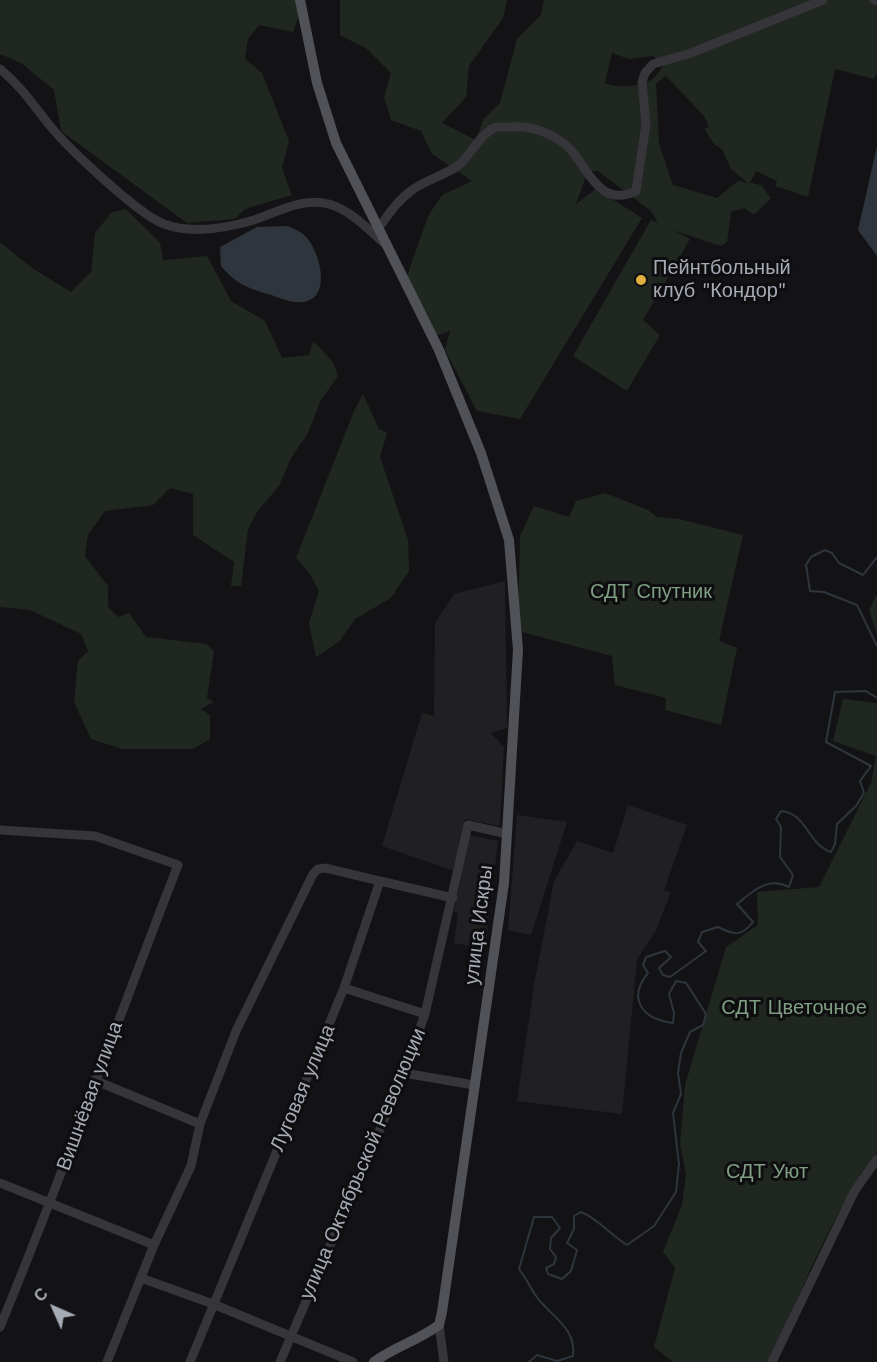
<!DOCTYPE html>
<html>
<head>
<meta charset="utf-8">
<style>
  body { margin:0 }
  #map { position:relative; width:877px; height:1362px; overflow:hidden; background:#131315; font-family:"Work Sans",sans-serif }
  canvas { display:block }
  .north { position:absolute; left:24px; top:1278px; width:60px; height:60px; -webkit-text-stroke:4px #0e0e10; paint-order:stroke; rotate:315deg; font-size:16px; font-weight:700; line-height:24px; text-align:center; color:#a6aab4 }
  .north::after { content:''; display:block; margin:auto; width:21px; height:27px; background:#a6aab4; clip-path:polygon(50% 0,100% 100%,50% 72%,0 100%) }
</style>
</head>
<body>
<div id="map">
<canvas width="877" height="1362"></canvas>
<div class="north">С</div>
</div>
<script>
const ctx = document.querySelector('canvas').getContext('2d');
ctx.lineJoin = 'round';
function fill(path, color) { ctx.fillStyle = color; ctx.fill(path, 'evenodd'); }
function stroke(path, color, width, dash) { ctx.strokeStyle = color; ctx.lineWidth = width; ctx.lineCap = dash ? 'butt' : 'round'; ctx.setLineDash(dash || []); ctx.stroke(path); }
function write(font, color, halo, rows, align = 'center') {
  ctx.font = font + ' "Work Sans",sans-serif'; ctx.lineWidth = 6; ctx.setLineDash([]); ctx.textBaseline = 'middle'; ctx.strokeStyle = halo; ctx.fillStyle = color; for (const [text, x, y, turn = 0] of rows) {
    ctx.save(); ctx.translate(x, y); ctx.rotate((+turn || 0) * Math.PI / 180); ctx.textAlign = isNaN(turn) ? turn : align; if (halo) ctx.strokeText(text, 0, 0); ctx.fillText(text, 0, 0); ctx.restore();
  }
}
fill(new Path2D(`
  M 505,581 L 507,728 L 491,733 L 504,747 L 500,824 L 498,826 L 465,819 L 454,871 L 382,846 L 422,713 L 434,716 L 435,623 L 454,594 Z
  M 628,805 L 687,825 L 664,890 L 671,892 L 656,930 L 637,960 L 622,1114 L 517,1101 L 534,985 L 554,881 L 577,841 L 613,853 Z
  M 517,815 L 567,822 L 531,935 L 508,930 Z
  M 468,835 L 498,841 L 485,949 L 454,943 L 458,913 L 454,911 Z`), '#202022');
fill(new Path2D(`
  M 0,0 L 296,0 L 299,15 L 293,32 L 259,25 L 248,39 L 245,59 L 262,73 L 289,141 L 282,168 L 292,195 L 245,209 L 235,219 L 187,223 L 61,131 L 54,90 L 21,63 L 0,54 Z
  M 340,0 L 507,0 L 503,18 L 469,66 L 466,97 L 442,123 L 476,140 L 483,120 L 500,103 L 517,39 L 541,15 L 544,0 L 877,0 L 877,73 L 874,79 L 835,69 L 808,197 L 775,186 L 777,181 L 756,171 L 750,183 L 761,185 L 771,198 L 754,215 L 744,208 L 731,212 L 727,242 L 721,246 L 673,230 L 690,239 L 643,320 L 660,335 L 627,391 L 573,356 L 651,220 L 658,223 L 652,212 L 598,171 L 588,171 L 576,204 L 596,189 L 642,218 L 520,419 L 477,411 L 445,350 L 450,331 L 435,336 L 406,279 L 428,216 L 442,195 L 472,181 L 432,154 L 421,131 L 391,120 L 384,97 L 391,73 L 367,49 L 340,35 ZM 612,53 L 629,59 L 653,56 L 663,66 C 660,70 657,75 654,78 C 643,87 617,89 605,83 ZM 666,76 L 704,116 L 709,127 L 704,129 L 715,145 L 722,149 L 731,169 L 748,183 L 738,181 L 717,198 L 673,185 L 659,144 L 656,83 Z
  M 126,209 L 160,243 L 163,260 L 207,256 L 231,301 L 265,321 L 282,358 L 309,355 L 313,341 L 333,362 L 338,376 L 321,400 L 308,433 L 291,458 L 279,486 L 257,512 L 248,529 L 241,586 L 231,586 L 234,562 L 193,535 L 193,494 L 170,488 L 153,505 L 105,511 L 88,535 L 85,556 L 108,586 L 108,607 L 118,617 L 129,613 L 146,637 L 207,644 L 214,651 L 207,698 L 214,702 L 201,709 L 210,715 L 210,739 L 193,749 L 122,749 L 91,739 L 74,702 L 78,661 L 88,651 L 81,634 L 30,610 L 0,607 L 0,242 L 32,268 L 71,292 L 91,272 L 95,233 L 112,212 Z
  M 363,394 L 379,429 L 387,433 L 380,457 L 408,540 L 409,571 L 391,598 L 355,619 L 339,642 L 316,657 L 309,623 L 319,591 L 310,574 L 296,558 L 354,411 Z
  M 605,493 L 648,510 L 657,517 L 679,519 L 743,535 L 719,641 L 737,648 L 721,725 L 665,710 L 666,698 L 615,685 L 612,656 L 518,631 L 520,536 L 534,506 L 569,517 L 576,501 Z
  M 877,594 L 877,635 L 869,610 Z
  M 843,699 L 877,703 L 877,1152 C 830,1215 802,1290 770,1362 L 673,1362 L 654,1347 L 675,1268 L 663,1252 L 682,1205 L 686,1174 L 680,1144 L 685,1085 L 726,947 L 758,925 L 757,892 L 819,887 L 871,783 L 876,756 L 833,741 Z`), '#202721');
fill(new Path2D(`
  M 877,146 L 877,256 L 858,230 Z
  M 288,226 C 295,229 302,232 307,238 C 320,253 332,297 304,302 C 292,304 278,297 268,294 C 247,288 235,283 221,266 L 220,247 L 257,227 Z`), '#2e353c');
stroke(new Path2D(`
  M 877,557 L 863,575 L 839,563 L 832,553 L 825,550 L 811,557 L 806,565 L 810,591 L 824,592 L 857,605 L 877,646
  M 529,1362 L 537,1355 L 557,1361 L 573,1356 C 576,1329 555,1319 540,1301 C 532,1292 527,1279 519,1269 L 534,1217 L 552,1217 L 560,1228 L 551,1238 L 550,1249 L 556,1257 L 554,1264 L 546,1268 L 548,1274 L 562,1279 L 571,1271 L 577,1250 L 567,1243 L 574,1229 L 574,1216 L 581,1212 C 599,1219 610,1235 627,1245 L 654,1226 L 676,1192 L 679,1164 L 673,1113 L 681,1094 L 678,1073 L 681,1053 L 690,1032 L 703,1025 L 706,1014 L 686,983 L 676,981 L 669,994 L 674,1013 L 673,1023 C 642,1019 627,999 648,973 L 643,965 L 646,957 L 665,951 L 671,957 L 659,968 L 663,975 L 670,977 L 706,951 L 698,942 L 702,932 L 718,927 C 734,935 741,937 753,922 L 737,904 C 753,891 768,876 789,887 L 793,875 L 780,857 L 781,827 L 776,819 L 781,811 C 807,813 808,845 831,852 L 835,844 L 837,824 L 856,806 L 864,793 L 860,781 L 871,766 L 826,742 L 835,692 L 866,691 L 877,698`), '#2e353c', 2);
stroke(new Path2D(`
  M 874,0 L 877,1
  M 0,69 C 21,86 34,106 51,127 C 69,149 139,215 164,224 C 191,234 227,228 254,220 C 278,212 302,197 329,204 C 350,210 368,229 384,243
  M 378,229 C 388,215 397,201 411,191 C 425,180 444,176 459,165 C 471,155 479,135 494,128 C 499,126 507,127 513,127 C 532,125 557,135 571,150 C 589,171 601,208 636,191 L 646,124 L 642,82 L 645,73 L 653,64 L 691,53 L 823,0
  M 0,830 L 95,836 L 178,865 C 118,1019 63,1175 0,1327
  M 344,988 L 425,1014
  M 404,1073 L 474,1085
  M 94,1080 L 200,1124
  M 0,1183 L 154,1245
  M 141,1278 L 213,1304 L 353,1362
  M 439,1325 L 444,1362
  M 107,1362 L 154,1245 L 191,1166 L 200,1124 L 236,1031 L 313,874 L 318,869 L 326,868 L 380,881
  M 190,1362 L 344,988 L 380,881 L 453,898
  M 280,1362 L 404,1073 L 425,1014 L 468,825 L 507,834
  M 772,1362 L 854,1192 L 877,1159`), '#35353a', 9);
stroke(new Path2D(`
  M 300,0 L 317,83 L 336,143 L 439,350 L 481,453 L 509,540 L 518,650 L 504,883 L 442,1312 L 439,1325 C 419,1340 394,1347 374,1362`), '#515258', 10);
for (const [x, y, r, color] of [
  [641,280,6,"#e1af3f"]
]) { const dot = new Path2D(); dot.arc(x, y, r, 0, 2 * Math.PI); ctx.fillStyle = color; ctx.fill(dot); stroke(dot, '#0e0e10', 2); }
write('20px', '#a6aab4', '#0e0e10', [
  ["Пейнтбольный",653,268],
  ["клуб \"Кондор\"",653,291]
], 'left');
write('20px', '#7f9e82', '#0e0e10', [
  ["СДТ Спутник",651,592],
  ["СДТ Цветочное",794,1008],
  ["СДТ Уют",767,1172]
]);
write('20px', '#a6aab4', '#0e0e10', [
  ["улица Искры",479,925,-83],
  ["Луговая улица",303,1088,-67],
  ["Вишнёвая улица",90,1096,-70],
  ["улица Октябрьской Революции",363,1164,-67]
]);
</script>
</body>
</html>
